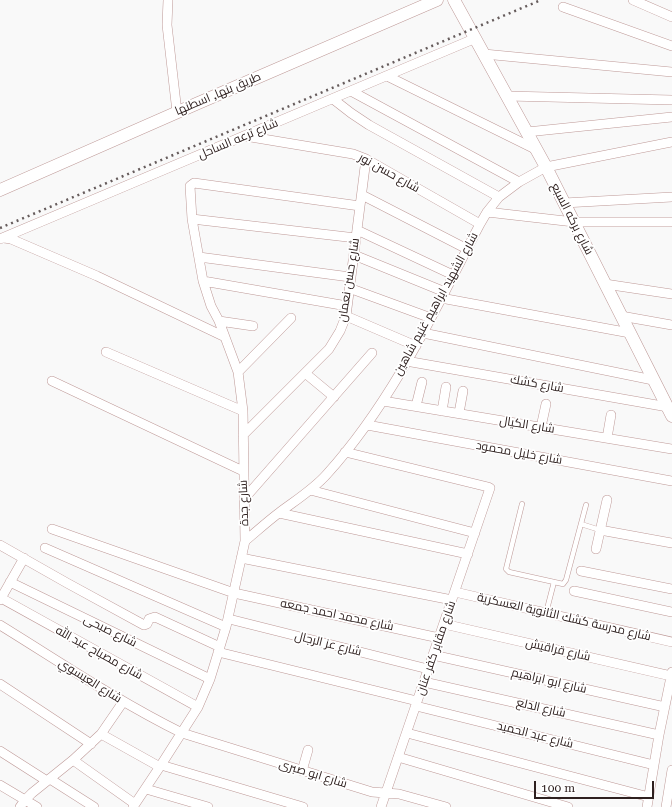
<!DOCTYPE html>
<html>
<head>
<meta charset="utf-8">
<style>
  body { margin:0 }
  #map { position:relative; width:672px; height:807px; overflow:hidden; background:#f9f9f9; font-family:"Roboto Serif",serif }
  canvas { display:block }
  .scale { position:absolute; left:534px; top:781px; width:120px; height:18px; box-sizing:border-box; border:2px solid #2e201f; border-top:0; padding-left:5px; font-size:12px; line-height:14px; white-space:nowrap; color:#2e201f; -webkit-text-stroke:3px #fff; paint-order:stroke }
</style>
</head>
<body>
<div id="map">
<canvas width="672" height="807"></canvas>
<div class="scale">100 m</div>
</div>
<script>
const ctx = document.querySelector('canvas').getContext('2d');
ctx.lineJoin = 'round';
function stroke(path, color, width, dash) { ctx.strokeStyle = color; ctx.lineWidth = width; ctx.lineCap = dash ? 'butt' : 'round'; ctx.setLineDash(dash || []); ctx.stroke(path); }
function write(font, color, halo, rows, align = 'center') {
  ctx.font = font + ' "Roboto Serif",Cairo,serif'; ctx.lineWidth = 3.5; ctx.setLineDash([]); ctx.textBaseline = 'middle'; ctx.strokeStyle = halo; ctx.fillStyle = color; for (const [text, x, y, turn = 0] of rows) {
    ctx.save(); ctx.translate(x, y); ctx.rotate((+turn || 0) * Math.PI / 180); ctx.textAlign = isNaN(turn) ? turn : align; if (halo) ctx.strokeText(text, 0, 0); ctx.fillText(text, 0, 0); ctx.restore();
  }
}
const lane = new Path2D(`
  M 522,504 L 506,569 L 509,572 L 563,584 L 566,580 L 586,505
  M 581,524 L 600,530
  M 546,613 L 554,582`);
const street = new Path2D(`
  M 168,0 L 167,25 L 177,112
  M 633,0 L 672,17
  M 563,7 L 672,46
  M 484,54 L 672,72
  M 387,76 L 537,150
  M 351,91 L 519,182
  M 507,96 L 672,100
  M 333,99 L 351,113 L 369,125 L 499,197
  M 527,132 L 672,117
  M 245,136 L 353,154 L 366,159 L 480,224
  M 362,195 L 467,249
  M 564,203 L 672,197
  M 487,212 L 574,222 L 672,222
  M 192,219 L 356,238
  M 357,230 L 453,275
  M 4,238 L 11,239 L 97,276 L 225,337
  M 0,239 L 476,38
  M 354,255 L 445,292
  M 199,257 L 350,277
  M 203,281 L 347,306
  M 605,284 L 672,294
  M 349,288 L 431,318
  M 441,298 L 630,333
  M 346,316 L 416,346
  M 621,316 L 672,325
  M 219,321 L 253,326
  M 423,333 L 653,380
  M 106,352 L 243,411
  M 406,361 L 668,407
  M 238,372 L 291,318
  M 305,373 L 334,397
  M 52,381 L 243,471
  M 383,401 L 672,449
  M 416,406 L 422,382
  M 442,411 L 446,387
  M 459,413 L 463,391
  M 367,425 L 672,481
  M 541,427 L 546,404
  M 243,435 L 329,349 L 340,331 L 346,316 L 366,159
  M 607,438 L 611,415
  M 345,452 L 488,487 L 490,488 L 381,807
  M 310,490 L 475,533
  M 244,499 L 372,353
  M 279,513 L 468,554
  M 52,529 L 234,593 L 439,638
  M 600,530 L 672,543
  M 245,541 C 257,531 268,521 280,512 C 296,500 314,489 327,474 C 393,401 435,310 480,224 L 487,212 L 499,197 L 519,182 L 546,167 L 672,142
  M 0,545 L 67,583 L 144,625 L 147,624 L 149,619 L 155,617 L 220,647
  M 45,548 L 226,627
  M 596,549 L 607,500
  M 241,558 L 452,600
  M 581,571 L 672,589
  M 10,582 L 210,679
  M 574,591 L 672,612
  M 455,592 L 672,642
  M 1,598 L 198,707
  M 0,600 L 24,558
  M 229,619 L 428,669
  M 444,624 L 671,676
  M 0,625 C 60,662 119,702 182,733 L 372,792 L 399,794 L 446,807
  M 218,652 L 417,701
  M 433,655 L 665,707
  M 424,682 L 659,735
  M 0,684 L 91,744
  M 416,706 L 654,765
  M 407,733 L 649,797
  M 101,734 L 160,767
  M 0,751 L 47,781
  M 398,757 L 568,807
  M 73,760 L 135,804
  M 161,765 L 303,807
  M 302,771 L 308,750
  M 50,779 L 94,807
  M 0,785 L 37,807
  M 146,789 L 208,807
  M 20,807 L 25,800 L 32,793 L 73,760 L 101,734 L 123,702
  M 133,807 L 161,765 L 198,707 L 210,679 L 226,627 L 245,541 L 243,411 L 238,372 L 219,321 L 211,306 L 203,281 L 192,219 L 190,186 L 194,183 L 360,206
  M 647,807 L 659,735 L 672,672
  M 666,807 L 672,770`);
const secondary = new Path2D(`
  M 454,0 L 546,167 L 672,416
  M 0,190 L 196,104 L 437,0`);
stroke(lane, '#be9997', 5.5);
stroke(street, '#be9997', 10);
stroke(secondary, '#be9997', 13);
stroke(lane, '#fff', 4.5);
stroke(street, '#fff', 9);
stroke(secondary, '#fff', 12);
stroke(new Path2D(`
  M 0,228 L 541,0`), '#665c5c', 2.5, [2, 4]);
write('12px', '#2e201f', '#fff', [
  ["طريق بنها, اسطنها",218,94,-23],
  ["شارع ترعه الساحل",238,139,-23],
  ["شارع حسن نور",389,173,29],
  ["شارع بركه السبع",572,219,63],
  ["شارع حسن نعمان",349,280,-81],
  ["شارع الشهيد ابراهيم غنيم شاهين",436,304,-61],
  ["شارع كشك",537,384,10],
  ["شارع الكيال",527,425,9],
  ["شارع خليل محمود",519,453,10],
  ["شارع جدة",244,503,-92],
  ["شارع محمد احمد جمعه",337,615,12],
  ["شارع مدرسة كشك الثانوية العسكرية",564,617,13],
  ["شارع صبحى",110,631,26],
  ["شارع عز الرجال",328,644,14],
  ["شارع مقابر كفر عنان",436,648,-71],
  ["شارع قراقيش",558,650,13],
  ["شارع مصباح عبد الله",99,653,29],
  ["شارع العيسوي",90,681,32],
  ["شارع ابو ابراهيم",549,681,13],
  ["شارع الدلع",541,708,13],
  ["شارع عبد الحميد",535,735,14],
  ["شارع ابو صبرى",313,774,17]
]);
</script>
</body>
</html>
